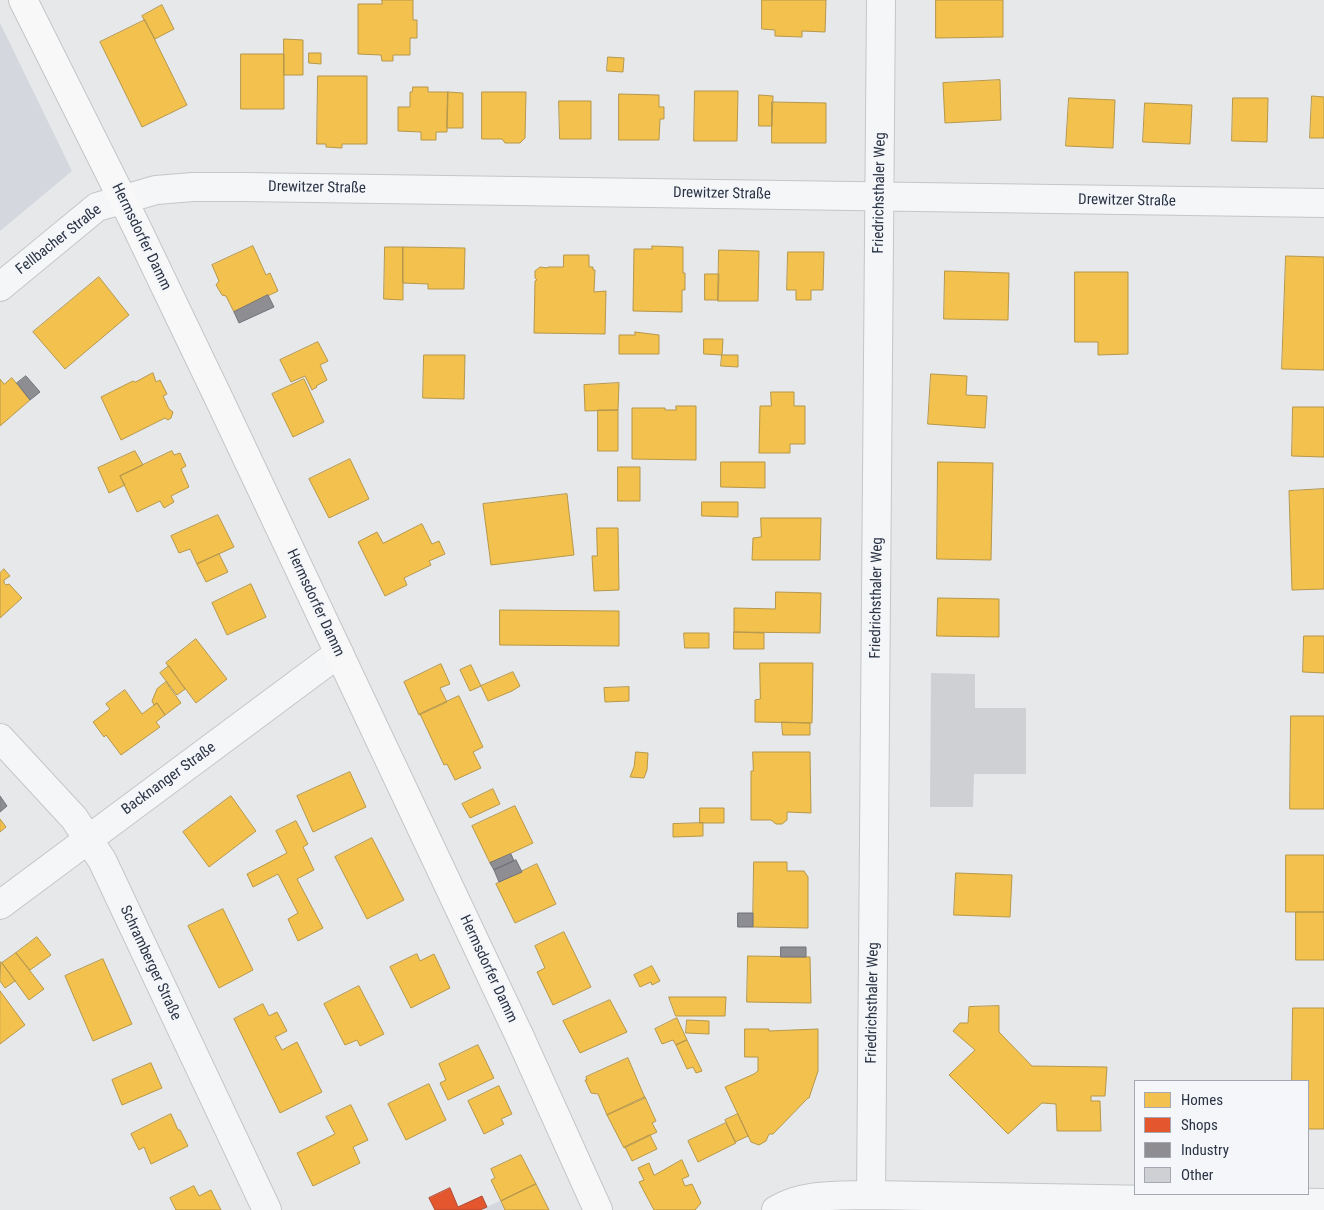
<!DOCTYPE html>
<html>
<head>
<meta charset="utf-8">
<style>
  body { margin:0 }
  #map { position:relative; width:1324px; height:1210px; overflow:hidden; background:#e6e8ea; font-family:"Roboto Condensed",sans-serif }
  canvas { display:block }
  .legend { position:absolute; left:1134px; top:1080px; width:175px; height:115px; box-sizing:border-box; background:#f4f6f9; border:1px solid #a4a8b1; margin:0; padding:6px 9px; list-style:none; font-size:15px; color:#2b3445 }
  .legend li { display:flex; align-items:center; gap:10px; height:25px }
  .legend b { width:25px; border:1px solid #a4a8b1 }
</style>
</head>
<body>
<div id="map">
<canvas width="1324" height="1210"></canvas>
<ul class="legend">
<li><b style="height:14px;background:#f2c14e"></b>Homes</li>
<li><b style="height:14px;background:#e4572e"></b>Shops</li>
<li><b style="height:14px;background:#8d8d92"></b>Industry</li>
<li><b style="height:14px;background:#ced0d3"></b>Other</li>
</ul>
</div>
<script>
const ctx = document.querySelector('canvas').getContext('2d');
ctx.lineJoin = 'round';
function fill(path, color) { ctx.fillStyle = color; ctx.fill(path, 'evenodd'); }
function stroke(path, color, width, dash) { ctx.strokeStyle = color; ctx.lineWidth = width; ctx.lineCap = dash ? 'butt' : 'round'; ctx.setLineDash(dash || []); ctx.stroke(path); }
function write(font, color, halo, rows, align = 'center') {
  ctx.font = font + ' "Roboto Condensed",sans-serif'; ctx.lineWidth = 5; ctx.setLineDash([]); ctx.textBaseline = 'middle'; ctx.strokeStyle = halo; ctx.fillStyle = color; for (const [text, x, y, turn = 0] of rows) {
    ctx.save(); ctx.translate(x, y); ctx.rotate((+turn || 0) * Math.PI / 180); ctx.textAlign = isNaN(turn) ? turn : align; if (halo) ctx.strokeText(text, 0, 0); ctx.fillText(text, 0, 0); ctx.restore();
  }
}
fill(new Path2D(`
  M 0,23 L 72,171 L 0,231 Z
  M 500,1201 L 504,1210 L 480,1210 Z`), '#d4d7dd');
const homes = new Path2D(`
  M 382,0 L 413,0 L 413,20 L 417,20 L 417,38 L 410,38 L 410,55 L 393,55 L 393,61 L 382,61 L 381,55 L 358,54 L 358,4 L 382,4 Z
  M 762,0 L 826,0 L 825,32 L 802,31 L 802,37 L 775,36 L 775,30 L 762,29 Z
  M 936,0 L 1003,0 L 1003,37 L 936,38 Z
  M 162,5 L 174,29 L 155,39 L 142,16 Z
  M 145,20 L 187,105 L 142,127 L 100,42 Z
  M 284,39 L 303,40 L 303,75 L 284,75 Z
  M 309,53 L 321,53 L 321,64 L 309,63 Z
  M 241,54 L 284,54 L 284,109 L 241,109 Z
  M 608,57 L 624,58 L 623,72 L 607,71 Z
  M 318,76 L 367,76 L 367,144 L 342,144 L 342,148 L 326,147 L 326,144 L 317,144 Z
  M 1000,80 L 1001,120 L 945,123 L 943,83 Z
  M 413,87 L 428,87 L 428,92 L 448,92 L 447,132 L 436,132 L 436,140 L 421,140 L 421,132 L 398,131 L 398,107 L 410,107 L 410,92 L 412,92 Z
  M 695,91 L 738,91 L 737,141 L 694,141 Z
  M 448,92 L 463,93 L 463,128 L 447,128 Z
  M 482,92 L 526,92 L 525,138 L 520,143 L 505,143 L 502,139 L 482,139 Z
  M 619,94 L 659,95 L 659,107 L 664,107 L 664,119 L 660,119 L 659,140 L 619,140 Z
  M 759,95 L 773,96 L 772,126 L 759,126 Z
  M 1312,96 L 1324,97 L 1324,138 L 1310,138 Z
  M 1069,98 L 1115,100 L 1113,148 L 1066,146 Z
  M 1233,98 L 1268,98 L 1267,142 L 1232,141 Z
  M 559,101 L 591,101 L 591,139 L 560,139 Z
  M 772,102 L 826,103 L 826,143 L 772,143 Z
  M 1145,103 L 1192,105 L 1190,144 L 1143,142 Z
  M 253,246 L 266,275 L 270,273 L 278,291 L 234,312 L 226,296 L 222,295 L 216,285 L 219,281 L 212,265 Z
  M 652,246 L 683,247 L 683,273 L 685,273 L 685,290 L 682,290 L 682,312 L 633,311 L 634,249 L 652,249 Z
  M 385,247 L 403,247 L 403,300 L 384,299 Z
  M 403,247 L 465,248 L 464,289 L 428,289 L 428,284 L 403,283 Z
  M 719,250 L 759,251 L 758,301 L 718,301 Z
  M 788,252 L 824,252 L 823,290 L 811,290 L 811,300 L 796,300 L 796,290 L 787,290 Z
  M 564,255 L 589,255 L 589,267 L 593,267 L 593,270 L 595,270 L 594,292 L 606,291 L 605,334 L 534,333 L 535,281 L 537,280 L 535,278 L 535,271 L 540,267 L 548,268 L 548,267 L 563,267 Z
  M 1286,256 L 1324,257 L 1324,370 L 1282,369 Z
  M 945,271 L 1009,273 L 1008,320 L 944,319 Z
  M 1075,272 L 1128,272 L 1128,354 L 1098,355 L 1098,342 L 1075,342 Z
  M 705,274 L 719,274 L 718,300 L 705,300 Z
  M 99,277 L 129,315 L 65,369 L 33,332 Z
  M 635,332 L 659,335 L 659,354 L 619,354 L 619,335 L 635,335 Z
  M 704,339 L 723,339 L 722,355 L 704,354 Z
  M 318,342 L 328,361 L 320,365 L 327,380 L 316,386 L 317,387 L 312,390 L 305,376 L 291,382 L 280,360 Z
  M 424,355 L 465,355 L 464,399 L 423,398 Z
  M 722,355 L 738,355 L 738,367 L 721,366 Z
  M 153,373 L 156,382 L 160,380 L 167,394 L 163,396 L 169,409 L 173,412 L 171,418 L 168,420 L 165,418 L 121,440 L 101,397 L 133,381 L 135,382 Z
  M 931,374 L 967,376 L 966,395 L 987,396 L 985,428 L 928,424 Z
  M 12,378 L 30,400 L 0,426 L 0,379 L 4,384 Z
  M 304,379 L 324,422 L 293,437 L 272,394 Z
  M 619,383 L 618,410 L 585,411 L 584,385 Z
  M 771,392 L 794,392 L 794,406 L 805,406 L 805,444 L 790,444 L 790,453 L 759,453 L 760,406 L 771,406 Z
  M 676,406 L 696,406 L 696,460 L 632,459 L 632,408 L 665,408 L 665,410 L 676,410 Z
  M 1293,407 L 1324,407 L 1324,457 L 1292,456 Z
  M 598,410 L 618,410 L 618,451 L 598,451 Z
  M 135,451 L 143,465 L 120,476 L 125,485 L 109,493 L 98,468 Z
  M 172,451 L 174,455 L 180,453 L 186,466 L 181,469 L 189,487 L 171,496 L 174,502 L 164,508 L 160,501 L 137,512 L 120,476 Z
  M 350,459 L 369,499 L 329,518 L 309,479 Z
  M 721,462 L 765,462 L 765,488 L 721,487 Z
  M 938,462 L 993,463 L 991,560 L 937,559 Z
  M 618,467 L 640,467 L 640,501 L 618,501 Z
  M 1324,489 L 1324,589 L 1292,590 L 1289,491 Z
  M 567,494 L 574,555 L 491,565 L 483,504 Z
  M 702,502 L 738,502 L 738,517 L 702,516 Z
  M 218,515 L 234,547 L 197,564 L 190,549 L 179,553 L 171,536 Z
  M 761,518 L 821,518 L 820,560 L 752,560 L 753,538 L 761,537 Z
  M 422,524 L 432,544 L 439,541 L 445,554 L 429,561 L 431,565 L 404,578 L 407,585 L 385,596 L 358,542 L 377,532 L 383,543 Z
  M 597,528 L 618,528 L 619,590 L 594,591 L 592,556 L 597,556 Z
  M 219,554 L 228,572 L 206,582 L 197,564 Z
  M 4,569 L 10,576 L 4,580 L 4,583 L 6,585 L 9,584 L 22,598 L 0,618 L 0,573 Z
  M 251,584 L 266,617 L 227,635 L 212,603 Z
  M 776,592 L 821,593 L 820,633 L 734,632 L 734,608 L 775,609 Z
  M 938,598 L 999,599 L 999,637 L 937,636 Z
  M 500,610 L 619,611 L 619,646 L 500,645 Z
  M 734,632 L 764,633 L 764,649 L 734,649 Z
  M 684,633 L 709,633 L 709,648 L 685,648 Z
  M 1304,636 L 1324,636 L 1324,673 L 1303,672 Z
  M 196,639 L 227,679 L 196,703 L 166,663 Z
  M 760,663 L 813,663 L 812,723 L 755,722 L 755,700 L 760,699 Z
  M 441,664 L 450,684 L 440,688 L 447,702 L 419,715 L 404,682 Z
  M 471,665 L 481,686 L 470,691 L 460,670 Z
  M 169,666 L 185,689 L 177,695 L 160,673 Z
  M 513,672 L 520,686 L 512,691 L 488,701 L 481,686 Z
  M 166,682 L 181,703 L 165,715 L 157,703 L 154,705 L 152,701 L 157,689 Z
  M 629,687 L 629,701 L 605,702 L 604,688 Z
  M 125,690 L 142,714 L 157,703 L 165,715 L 156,722 L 160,727 L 121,755 L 106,735 L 104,737 L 93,722 L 110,709 L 106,704 Z
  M 459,696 L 483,747 L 473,752 L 481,768 L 455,780 L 447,764 L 444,765 L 420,714 Z
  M 1291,716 L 1324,716 L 1324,809 L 1290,809 Z
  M 782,722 L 810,723 L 810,735 L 783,735 Z
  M 636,752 L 648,753 L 647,770 L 644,778 L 630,777 L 634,767 Z
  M 753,752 L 810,752 L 811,813 L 787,812 L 787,820 L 782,824 L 776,824 L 771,820 L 751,820 L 751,771 L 753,771 Z
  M 350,772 L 366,807 L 313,832 L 297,796 Z
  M 493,789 L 500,804 L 470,818 L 462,804 Z
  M 231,796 L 256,831 L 209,867 L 183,832 Z
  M 515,806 L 533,843 L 490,863 L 472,826 Z
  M 700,808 L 724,808 L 724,823 L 700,823 Z
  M 0,819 L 6,827 L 0,832 Z
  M 296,821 L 308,844 L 303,847 L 314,870 L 297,879 L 323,928 L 298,941 L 288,919 L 298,913 L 278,874 L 253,887 L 247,874 L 287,853 L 276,831 Z
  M 703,823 L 703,836 L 673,837 L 673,824 Z
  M 372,838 L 404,900 L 367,919 L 335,857 Z
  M 1286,855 L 1324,855 L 1324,912 L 1286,912 Z
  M 754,862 L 787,862 L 787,871 L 804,871 L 808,877 L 808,928 L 753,927 Z
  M 537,864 L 556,904 L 515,923 L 496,884 Z
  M 956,873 L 1012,875 L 1010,917 L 954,915 Z
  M 223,909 L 253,970 L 219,988 L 188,926 Z
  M 1296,912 L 1324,912 L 1324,960 L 1296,960 Z
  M 564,932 L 591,987 L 553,1005 L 537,972 L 545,968 L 535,946 Z
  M 37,937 L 51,955 L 30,970 L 16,953 Z
  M 16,953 L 44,989 L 29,1000 L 2,963 Z
  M 417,954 L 420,961 L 434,954 L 450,988 L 411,1008 L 390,967 Z
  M 748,956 L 810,957 L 811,1003 L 747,1002 Z
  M 103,959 L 132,1024 L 93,1041 L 65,976 Z
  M 1,962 L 15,981 L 5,988 L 0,981 Z
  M 652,966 L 660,981 L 652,985 L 651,982 L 640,987 L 634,975 Z
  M 359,986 L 384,1034 L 360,1046 L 357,1040 L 345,1045 L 324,1004 Z
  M 0,991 L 25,1025 L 0,1044 Z
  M 669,997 L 726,997 L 725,1016 L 676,1016 Z
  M 610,1000 L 627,1032 L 580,1053 L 563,1021 Z
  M 263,1004 L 269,1016 L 277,1012 L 287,1031 L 275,1037 L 282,1050 L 297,1042 L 322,1092 L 280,1113 L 234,1019 Z
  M 999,1006 L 999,1032 L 1032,1066 L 1107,1067 L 1105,1096 L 1091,1096 L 1091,1101 L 1100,1101 L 1101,1131 L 1057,1131 L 1056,1104 L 1042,1103 L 1008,1134 L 949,1075 L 975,1050 L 953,1031 L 960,1023 L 968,1023 L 969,1007 Z
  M 1293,1008 L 1324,1008 L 1324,1129 L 1308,1129 L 1308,1081 L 1292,1081 Z
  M 677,1018 L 687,1040 L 676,1045 L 673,1040 L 662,1044 L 655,1029 Z
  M 687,1020 L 709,1021 L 709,1034 L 686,1033 Z
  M 745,1029 L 769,1029 L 769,1031 L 818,1029 L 818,1071 L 809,1098 L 808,1098 L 773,1134 L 769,1134 L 766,1141 L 759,1145 L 751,1142 L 725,1087 L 754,1074 L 758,1071 L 758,1057 L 745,1057 Z
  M 687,1040 L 702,1071 L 696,1073 L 693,1067 L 687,1069 L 676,1045 Z
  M 478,1045 L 494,1078 L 448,1100 L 440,1083 L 446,1080 L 439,1064 Z
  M 628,1058 L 645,1098 L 607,1115 L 598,1094 L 591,1093 L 585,1080 L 587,1080 L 586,1077 Z
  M 151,1063 L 162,1088 L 122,1105 L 112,1080 Z
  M 429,1084 L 446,1120 L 406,1140 L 388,1104 Z
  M 499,1086 L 512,1114 L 501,1119 L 504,1124 L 484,1134 L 468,1101 Z
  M 645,1097 L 656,1121 L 652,1123 L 657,1132 L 624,1148 L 607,1115 Z
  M 351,1105 L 368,1140 L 353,1147 L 360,1163 L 313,1186 L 297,1153 L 335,1134 L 326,1117 Z
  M 171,1114 L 178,1130 L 180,1130 L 188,1146 L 151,1164 L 144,1147 L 139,1150 L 131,1134 Z
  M 738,1114 L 748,1136 L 735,1142 L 725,1120 Z
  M 726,1123 L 736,1143 L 698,1162 L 688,1141 Z
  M 650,1135 L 657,1149 L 632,1161 L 625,1147 Z
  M 521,1155 L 536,1184 L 501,1201 L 491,1180 L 495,1178 L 491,1169 Z
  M 682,1160 L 689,1176 L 682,1179 L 685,1186 L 692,1184 L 701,1203 L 695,1210 L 654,1210 L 639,1182 L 644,1180 L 638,1168 L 649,1163 L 654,1175 Z
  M 536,1184 L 549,1210 L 505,1210 L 501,1201 Z
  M 194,1186 L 199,1196 L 211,1190 L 221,1210 L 176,1210 L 170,1198 Z`);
fill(homes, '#f2c14e');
stroke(homes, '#b6974b', 1);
const shops = new Path2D(`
  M 450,1188 L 458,1207 L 482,1196 L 487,1207 L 480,1210 L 435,1210 L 429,1198 Z`);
fill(shops, '#e4572e');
stroke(shops, '#ac4c35', 1);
const industry = new Path2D(`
  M 268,295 L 274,307 L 239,323 L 234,312 Z
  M 26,376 L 40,392 L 30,400 L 17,383 Z
  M 0,796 L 7,806 L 0,812 Z
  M 511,854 L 514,861 L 494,870 L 490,863 Z
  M 516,860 L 522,872 L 499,882 L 494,870 Z
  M 738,913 L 753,913 L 753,927 L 738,927 Z
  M 781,947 L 806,947 L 806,957 L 781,957 Z`);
fill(industry, '#8d8d92');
stroke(industry, '#70727b', 1);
fill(new Path2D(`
  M 931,673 L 975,674 L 975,708 L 1026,708 L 1026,774 L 974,774 L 973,807 L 930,807 Z`), '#ced0d3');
const minor = new Path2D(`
  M 0,287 L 97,207 L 156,190 L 193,187 L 244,187 L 1324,203
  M 0,738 L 74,818 L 102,860 L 267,1210
  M 0,905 L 339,653
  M 871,1195 L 881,0`);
const tertiary = new Path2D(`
  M 776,1210 C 805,1193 839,1196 871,1195 L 1324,1203`);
const secondary = new Path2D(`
  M 23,0 L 136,226 L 220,401 L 519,1035 L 598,1210`);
stroke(minor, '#c4c6c8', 30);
stroke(tertiary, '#c4c6c8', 30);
stroke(secondary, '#c4c6c8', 30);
stroke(minor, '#f5f6f7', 28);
stroke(tertiary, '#f5f6f7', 28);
stroke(secondary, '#f8f8f8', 28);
write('15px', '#2b3445', '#f4f6f9', [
  ["Drewitzer Straße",317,188,1],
  ["Friedrichsthaler Weg",880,193,-89],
  ["Drewitzer Straße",722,194,1],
  ["Drewitzer Straße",1127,201,1],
  ["Hermsdorfer Damm",141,237,64],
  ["Fellbacher Straße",59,240,-38],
  ["Friedrichsthaler Weg",877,598,-89],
  ["Hermsdorfer Damm",315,603,65],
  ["Backnanger Straße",169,779,-36],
  ["Schramberger Straße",150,963,65],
  ["Hermsdorfer Damm",488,969,65],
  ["Friedrichsthaler Weg",873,1003,-89]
]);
</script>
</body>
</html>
